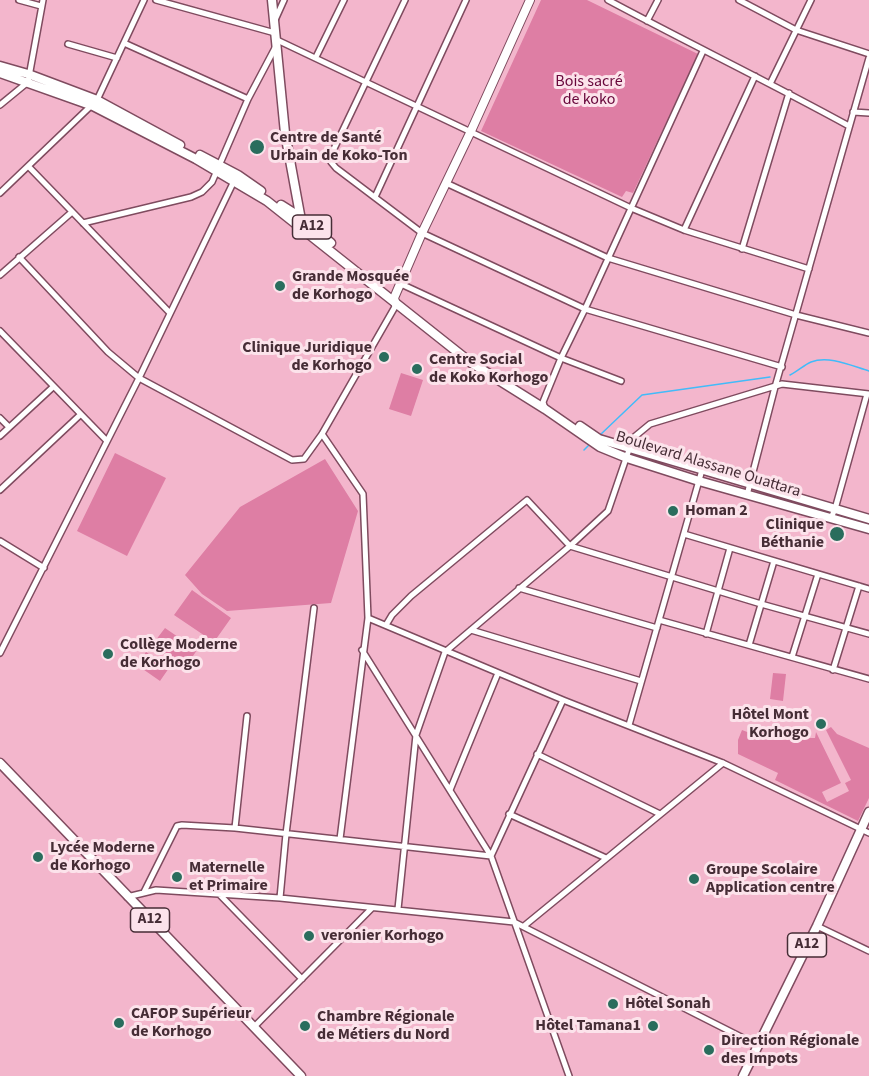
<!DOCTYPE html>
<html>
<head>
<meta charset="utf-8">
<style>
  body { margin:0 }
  canvas { display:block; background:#f3b6cc }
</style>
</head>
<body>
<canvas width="869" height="1076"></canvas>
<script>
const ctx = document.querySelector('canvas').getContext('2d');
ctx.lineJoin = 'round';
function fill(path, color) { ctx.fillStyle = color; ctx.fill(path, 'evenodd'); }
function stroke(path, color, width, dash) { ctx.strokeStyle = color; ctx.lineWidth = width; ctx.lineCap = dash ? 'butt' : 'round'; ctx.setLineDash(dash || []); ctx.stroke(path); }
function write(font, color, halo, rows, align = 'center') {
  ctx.font = font + ' "Source Sans 3",sans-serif'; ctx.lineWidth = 6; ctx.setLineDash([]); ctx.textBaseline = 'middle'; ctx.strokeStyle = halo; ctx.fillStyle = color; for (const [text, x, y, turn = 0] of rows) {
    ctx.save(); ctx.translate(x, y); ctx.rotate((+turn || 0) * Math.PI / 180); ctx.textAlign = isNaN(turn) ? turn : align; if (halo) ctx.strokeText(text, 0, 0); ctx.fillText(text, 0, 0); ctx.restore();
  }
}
fill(new Path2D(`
  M 541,0 L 587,0 L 698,54 L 633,193 L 626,191 L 622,197 L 481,131 Z
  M 401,373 L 423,380 L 411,416 L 389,409 Z
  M 115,453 L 166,478 L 127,556 L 77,531 Z
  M 325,459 L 358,511 L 331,603 L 227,611 L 202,594 L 185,575 L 240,507 Z
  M 192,590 L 231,618 L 214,642 L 174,615 Z
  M 165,628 L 197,650 L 185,668 L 152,645 Z
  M 146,652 L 169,668 L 160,681 L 137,665 Z
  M 773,673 L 786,674 L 783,701 L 770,699 Z
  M 831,727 L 837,734 L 869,748 L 869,798 L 858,821 L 775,780 L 778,773 L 738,754 L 738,740 L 742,730 L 768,740 L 785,740 L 786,738 L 815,738 L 816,732 L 841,783 L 822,792 L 827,802 L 849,791 L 845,783 L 851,780 L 826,730 Z`), '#de7ea4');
stroke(new Path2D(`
  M 790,375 C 798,371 804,365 811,362 C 829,355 852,366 869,371
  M 600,435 L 642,395 L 770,377
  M 584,450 L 590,444`), '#42bbf9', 1.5);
const street = new Path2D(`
  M 19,0 L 41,6
  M 156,0 L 275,33
  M 405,0 L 331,155 L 331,162 L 336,168 L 422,233 L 585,309 L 782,367
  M 608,0 C 688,43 769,82 849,126
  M 739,0 L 796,30 L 869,54
  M 275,20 L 284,0
  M 647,21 L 658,0
  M 275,39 L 631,208 L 684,230 L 809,269
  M 124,43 L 248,99
  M 68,44 L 117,58
  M 316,57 L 344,0
  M 770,84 L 811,0
  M 0,105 L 28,82 L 43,0
  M 853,112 L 869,113
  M 29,167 L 170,313
  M 446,183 L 608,258 L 796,315 L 869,333
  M 0,193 L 97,100 L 144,0
  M 375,197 L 466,0
  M 83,223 L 191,197 L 202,192 L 212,182 L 248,99 L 275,48
  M 684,230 L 755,76
  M 742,249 L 789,93
  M 19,257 L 108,352 L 139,378 L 292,460 L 304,459 L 322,434 L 396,305
  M 0,275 L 72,212
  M 401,284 L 561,358 L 621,381
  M 0,331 L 106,440
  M 545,409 L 543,402 L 561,358 L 585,309 L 703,51
  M 0,418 L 9,427
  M 322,434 L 363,494 L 368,618 L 340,839
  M 0,436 L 53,387
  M 0,490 L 80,415
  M 747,495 L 775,387 L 869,58
  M 831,518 L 835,509 L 867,394
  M 684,534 L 869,589
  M 0,541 L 44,568
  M 519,588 L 657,628
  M 368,618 L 563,700 L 723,763 L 869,833
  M 659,620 L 869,679
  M 386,625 L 392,615 L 411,596 L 527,500 L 570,546 L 761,604 L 869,634
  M 471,630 L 641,681
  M 706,634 L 730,548
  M 749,645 L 774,561
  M 362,650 L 491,856 L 569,1076
  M 0,653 L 139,378 L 235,179
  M 792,657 L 818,574
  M 833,670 L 859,586
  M 629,725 L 702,470
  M 537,754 L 660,814
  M 450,790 L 498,673
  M 509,814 L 606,858
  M 235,828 L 247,716
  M 144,892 L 177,826 L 182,825 L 235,828 L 491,856 L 563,700
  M 220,895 L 302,979
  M 127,897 L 156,890 L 280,898 L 514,922 L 757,1045
  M 280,898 L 286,834 L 314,608
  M 398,909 L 416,735 L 445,652 L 570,546 L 608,511 L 633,438 L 650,424 L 782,384 L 869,394
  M 524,926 L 723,763
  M 817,926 L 869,951
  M 254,1027 L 372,908`);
const secondary = new Path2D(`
  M 396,305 L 394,298 L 422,233 L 471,131 L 530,0`);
const primary = new Path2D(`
  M 272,0 L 285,133 L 301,220
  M 0,66 L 28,74 L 97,100 L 180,145
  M 0,73 L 93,106 L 196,159 L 267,201 L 470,362 L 545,409 L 600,447 L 627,458 L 699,481 L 869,529
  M 200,155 L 238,175 L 261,191
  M 281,205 L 300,217 L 331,243
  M 580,426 L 599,439 L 869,519
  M 0,763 L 301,1076
  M 743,1076 L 817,926 L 869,812`);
stroke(street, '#7f4b5f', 8);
stroke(secondary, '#7f4b5f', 10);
stroke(primary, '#7f4b5f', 11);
stroke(street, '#fff', 5);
stroke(secondary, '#fff', 8);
stroke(primary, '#fff', 8);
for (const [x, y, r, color] of [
  [257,147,8,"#2a6d5d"],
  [280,286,6,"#2a6d5d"],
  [384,357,6,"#2a6d5d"],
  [417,369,6,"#2a6d5d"],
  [673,511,6,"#2a6d5d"],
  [837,534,8,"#2a6d5d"],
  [108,654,6,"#2a6d5d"],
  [821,724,6,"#2a6d5d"],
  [38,857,6,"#2a6d5d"],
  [177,877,6,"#2a6d5d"],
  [694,879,6,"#2a6d5d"],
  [309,936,6,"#2a6d5d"],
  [613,1004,6,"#2a6d5d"],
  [119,1023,6,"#2a6d5d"],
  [305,1026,6,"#2a6d5d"],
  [653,1026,6,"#2a6d5d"],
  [709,1050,6,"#2a6d5d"]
]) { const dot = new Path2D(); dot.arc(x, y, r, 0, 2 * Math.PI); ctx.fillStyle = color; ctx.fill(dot); stroke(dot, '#fce3eb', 2); }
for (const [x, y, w] of [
  [312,227,39],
  [150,920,39],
  [807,945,39]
]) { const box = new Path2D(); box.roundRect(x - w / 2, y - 12, w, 24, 4.5); ctx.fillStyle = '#fce3eb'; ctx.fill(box); stroke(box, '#462d36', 1.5); }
write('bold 15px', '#462d36', null, [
  ["A12",312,227],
  ["A12",150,920],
  ["A12",807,945]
]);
write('16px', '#68073b', '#fce3eb', [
  ["Bois sacré",589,82],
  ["de koko",589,100]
]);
write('bold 16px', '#462d36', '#fce3eb', [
  ["Centre de Santé",270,138],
  ["Urbain de Koko-Ton",270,156],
  ["Grande Mosquée",292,277],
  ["de Korhogo",292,295],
  ["Clinique Juridique",372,348,"right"],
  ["de Korhogo",372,366,"right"],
  ["Centre Social",429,360],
  ["de Koko Korhogo",429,378],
  ["Homan 2",685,511],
  ["Clinique",824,525,"right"],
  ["Béthanie",824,543,"right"],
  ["Collège Moderne",120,645],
  ["de Korhogo",120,663],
  ["Hôtel Mont",809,715,"right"],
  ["Korhogo",809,733,"right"],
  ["Lycée Moderne",50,848],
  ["de Korhogo",50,866],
  ["Maternelle",189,868],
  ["et Primaire",189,886],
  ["Groupe Scolaire",706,870],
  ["Application centre",706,888],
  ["veronier Korhogo",321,936],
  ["Hôtel Sonah",625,1004],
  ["CAFOP Supérieur",131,1014],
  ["de Korhogo",131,1032],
  ["Chambre Régionale",317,1017],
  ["de Métiers du Nord",317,1035],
  ["Hôtel Tamana1",641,1026,"right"],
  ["Direction Régionale",721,1041],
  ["des Impots",721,1059]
], 'left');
write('16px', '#462d36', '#fce3eb', [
  ["Boulevard Alassane Ouattara",708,465,17]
]);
</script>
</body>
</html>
